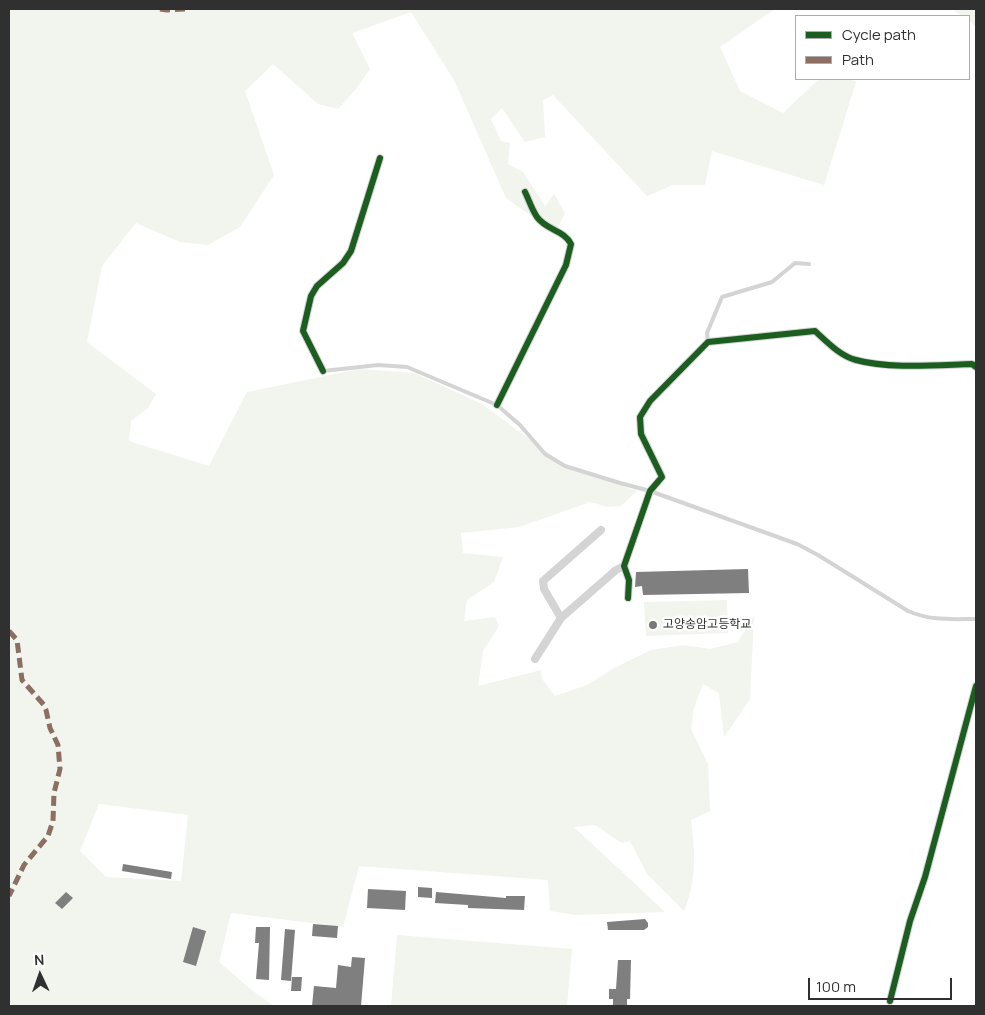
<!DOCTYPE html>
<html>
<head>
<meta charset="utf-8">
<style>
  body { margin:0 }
  #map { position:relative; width:985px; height:1015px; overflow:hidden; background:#fff; font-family:Manrope,sans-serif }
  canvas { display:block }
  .frame { position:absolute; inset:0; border:10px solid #303030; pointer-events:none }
  .legend { position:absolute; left:795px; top:15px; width:175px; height:65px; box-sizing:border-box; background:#fff; border:1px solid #acacac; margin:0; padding:6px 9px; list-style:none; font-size:15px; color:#303030 }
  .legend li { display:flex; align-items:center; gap:10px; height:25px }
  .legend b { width:25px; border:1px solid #acacac }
  .north { position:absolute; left:15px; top:950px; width:50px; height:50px; -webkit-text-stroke:4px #fff; paint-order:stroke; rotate:357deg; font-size:14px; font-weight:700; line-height:20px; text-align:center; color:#303030 }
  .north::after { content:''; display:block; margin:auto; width:18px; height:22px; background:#303030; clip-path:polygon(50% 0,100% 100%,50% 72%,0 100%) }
  .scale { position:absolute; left:808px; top:978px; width:144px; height:22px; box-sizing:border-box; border:2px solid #303030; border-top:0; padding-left:6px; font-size:15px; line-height:18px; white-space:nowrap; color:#303030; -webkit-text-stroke:4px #fff; paint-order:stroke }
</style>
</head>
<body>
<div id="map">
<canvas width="985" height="1015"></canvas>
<div class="frame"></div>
<ul class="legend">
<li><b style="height:6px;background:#1b5e20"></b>Cycle path</li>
<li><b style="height:6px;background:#8d6e63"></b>Path</li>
</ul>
<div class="north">N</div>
<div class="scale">100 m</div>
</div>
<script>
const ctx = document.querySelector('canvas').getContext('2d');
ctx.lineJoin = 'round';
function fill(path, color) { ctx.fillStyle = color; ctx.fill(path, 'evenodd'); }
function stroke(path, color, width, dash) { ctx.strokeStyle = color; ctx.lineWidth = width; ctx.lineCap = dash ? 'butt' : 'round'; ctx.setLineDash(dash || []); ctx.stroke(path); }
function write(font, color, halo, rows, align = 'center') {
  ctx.font = font + ' Manrope,"Noto Sans KR",sans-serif'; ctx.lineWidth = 5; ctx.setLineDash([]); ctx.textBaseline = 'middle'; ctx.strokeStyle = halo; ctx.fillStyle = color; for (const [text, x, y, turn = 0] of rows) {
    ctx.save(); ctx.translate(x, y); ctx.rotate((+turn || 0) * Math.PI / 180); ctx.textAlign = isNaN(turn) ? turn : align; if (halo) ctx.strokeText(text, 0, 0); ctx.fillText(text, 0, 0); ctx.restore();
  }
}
fill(new Path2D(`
  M 9,9 L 775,9 L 720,47 L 740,91 L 783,113 L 819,79 L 850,79 L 856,82 L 824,185 L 712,151 L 705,185 L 673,185 L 647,196 L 553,95 L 543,100 L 545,137 L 525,142 L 502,108 L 491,119 L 501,141 L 510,143 L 508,164 L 523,172 L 545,206 L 554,194 L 565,213 L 555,233 L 506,198 L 454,80 L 411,12 L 352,33 L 370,69 L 356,89 L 338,109 L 318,104 L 273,64 L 245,91 L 274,175 L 240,227 L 208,245 L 180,242 L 136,223 L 102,266 L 87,342 L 156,394 L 148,408 L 131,421 L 129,441 L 209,466 L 247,392 L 359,369 L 414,373 L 482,404 L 566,466 L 637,491 L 621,506 L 608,507 L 590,502 L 519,527 L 461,533 L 463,553 L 503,557 L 494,582 L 467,600 L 464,621 L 495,617 L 499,626 L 483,651 L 478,686 L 541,670 L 542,679 L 555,696 L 587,685 L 616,667 L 651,650 L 684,645 L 710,649 L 738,642 L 754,615 L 750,699 L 724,737 L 719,693 L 703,684 L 694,708 L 691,729 L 708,764 L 710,811 L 691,820 C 695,852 697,880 684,911 L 647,874 L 630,841 L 622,843 L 595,825 L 574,827 L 665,912 L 575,915 L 550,911 L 548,880 L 359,866 L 343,927 L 231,913 L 219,962 L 253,991 L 274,1006 L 9,1006 ZM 99,804 L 188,815 L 181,881 L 106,877 L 80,851 Z
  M 952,9 L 976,9 L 976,27 L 969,21 L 969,16 L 962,16 Z
  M 727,600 L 728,633 L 646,636 L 644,602 Z
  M 397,935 L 572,949 L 567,1006 L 391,1006 Z`), '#f1f5ed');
fill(new Path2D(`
  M 748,569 L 749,593 L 643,595 L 642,586 L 635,587 L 636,572 Z
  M 123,864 L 172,872 L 171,879 L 122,871 Z
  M 418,887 L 432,888 L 432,898 L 418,897 Z
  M 368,889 L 406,891 L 405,910 L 367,908 Z
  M 66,892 L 73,898 L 62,909 L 55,903 Z
  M 436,892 L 506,898 L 506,896 L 525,896 L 524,910 L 468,908 L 468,905 L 435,903 Z
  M 645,919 L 648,923 L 648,927 L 644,930 L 608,930 L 607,922 Z
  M 313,924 L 338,926 L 337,938 L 312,936 Z
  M 193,927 L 206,931 L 196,966 L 183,962 Z
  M 256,927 L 270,927 L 269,980 L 256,979 L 259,943 L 255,943 Z
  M 285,929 L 295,930 L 291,981 L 281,980 Z
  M 352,957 L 365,958 L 361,1006 L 312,1006 L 314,986 L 336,988 L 338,965 L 351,967 Z
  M 618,960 L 631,960 L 630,999 L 627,999 L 627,1006 L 613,1006 L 613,999 L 609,999 L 609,989 L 616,989 Z
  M 292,977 L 302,977 L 301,991 L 291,991 Z`), '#7f7f7f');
stroke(new Path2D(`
  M 708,342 L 707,333 L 722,297 L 772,282 L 795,263 L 809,264
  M 323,371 L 378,365 L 407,367 L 497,405 L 520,425 L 545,454 L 565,466 L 620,483 L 650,491 L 797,544 L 818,555 L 908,611 C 931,621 951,619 976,619`), '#d4d4d4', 4);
stroke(new Path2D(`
  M 323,371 L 303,331 L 311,296 L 317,286 L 343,263 L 351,251 L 380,158
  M 497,405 L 566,265 L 571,244 C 564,230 546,230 537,217 C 532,210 529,200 525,192
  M 628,598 L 629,580 L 624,566 L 650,491 L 662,477 L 641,434 L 640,417 L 650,401 L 708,342 L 815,331 C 826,341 840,356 856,360 C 888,369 937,365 972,364 L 976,367
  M 561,618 L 544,589 L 543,581 L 601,530
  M 535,659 L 561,618 L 616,570 L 624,566
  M 890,1001 L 910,921 L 925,877 L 976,686`), '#d4d4d4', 8);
stroke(new Path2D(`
  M 160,9 L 167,10 L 187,9
  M 9,631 L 17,640 L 22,680 L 44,705 L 46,710 L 50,728 L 58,745 L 60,769 L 54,793 L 53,821 L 48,836 L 24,865 L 9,896`), '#8d6e63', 5, [10, 5]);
stroke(new Path2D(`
  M 323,371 L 303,331 L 311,296 L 317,286 L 343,263 L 351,251 L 380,158
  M 497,405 L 566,265 L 571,244 C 564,230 546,230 537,217 C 532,210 529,200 525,192
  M 628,598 L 629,580 L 624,566 L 650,491 L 662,477 L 641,434 L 640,417 L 650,401 L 708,342 L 815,331 C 826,341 840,356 856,360 C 888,369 937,365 972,364 L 976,367
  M 890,1001 L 910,921 L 925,877 L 976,686`), '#1b5e20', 6);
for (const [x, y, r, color] of [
  [653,625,5,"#787878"]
]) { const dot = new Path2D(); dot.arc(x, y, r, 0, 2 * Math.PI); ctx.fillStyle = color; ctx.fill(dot); stroke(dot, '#fff', 2); }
write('12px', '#303030', '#fff', [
  ["고양송암고등학교",663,625]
], 'left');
</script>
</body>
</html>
